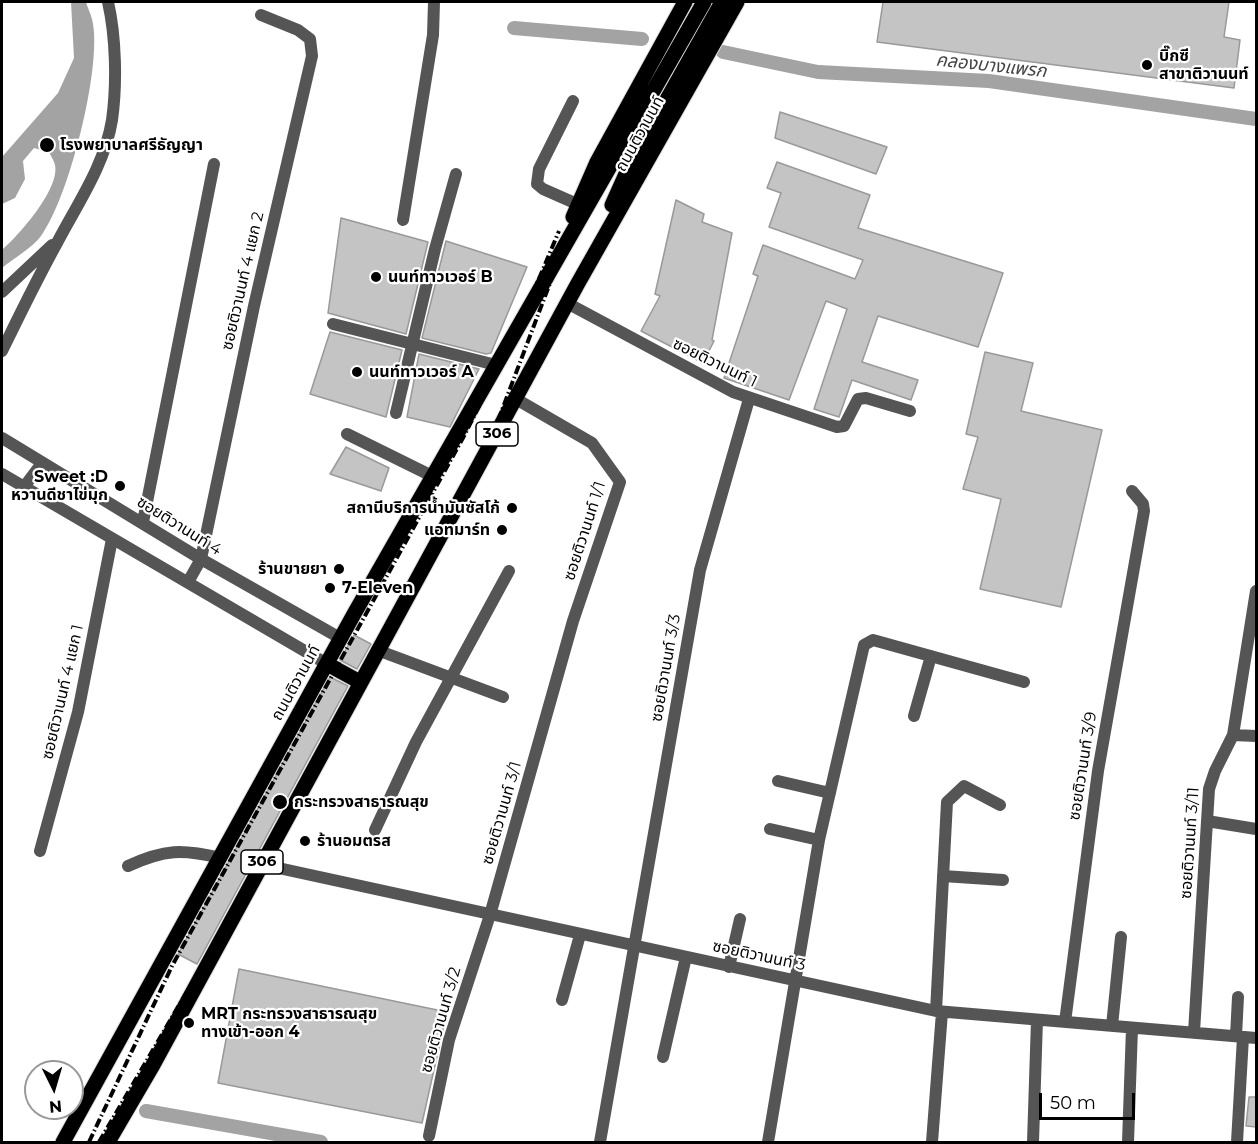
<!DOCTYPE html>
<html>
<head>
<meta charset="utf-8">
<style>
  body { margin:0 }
  #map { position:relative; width:1258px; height:1144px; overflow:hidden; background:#fff; font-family:Montserrat,sans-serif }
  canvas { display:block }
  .frame { position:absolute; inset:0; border:3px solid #000; pointer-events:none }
  .north { position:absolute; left:24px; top:1060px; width:60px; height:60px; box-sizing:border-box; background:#fff; border:2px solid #999; border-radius:50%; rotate:175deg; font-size:16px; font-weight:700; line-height:24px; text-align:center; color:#000 }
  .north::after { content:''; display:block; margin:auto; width:21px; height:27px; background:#000; clip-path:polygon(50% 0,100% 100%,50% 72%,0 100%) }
  .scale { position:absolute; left:1039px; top:1093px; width:96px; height:27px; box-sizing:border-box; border:3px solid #000; border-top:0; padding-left:8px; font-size:18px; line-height:21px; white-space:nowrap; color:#000; -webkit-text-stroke:4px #fff; paint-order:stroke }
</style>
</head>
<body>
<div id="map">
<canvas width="1258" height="1144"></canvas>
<div class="frame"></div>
<div class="north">N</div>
<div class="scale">50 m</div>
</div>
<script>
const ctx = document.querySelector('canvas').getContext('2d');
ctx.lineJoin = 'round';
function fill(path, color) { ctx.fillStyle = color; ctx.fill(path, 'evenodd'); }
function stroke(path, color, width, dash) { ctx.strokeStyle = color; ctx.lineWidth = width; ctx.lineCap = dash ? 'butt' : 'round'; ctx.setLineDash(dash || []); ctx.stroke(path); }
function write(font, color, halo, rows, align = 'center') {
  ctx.font = font + ' Montserrat,"Noto Sans Thai",sans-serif'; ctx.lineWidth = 4.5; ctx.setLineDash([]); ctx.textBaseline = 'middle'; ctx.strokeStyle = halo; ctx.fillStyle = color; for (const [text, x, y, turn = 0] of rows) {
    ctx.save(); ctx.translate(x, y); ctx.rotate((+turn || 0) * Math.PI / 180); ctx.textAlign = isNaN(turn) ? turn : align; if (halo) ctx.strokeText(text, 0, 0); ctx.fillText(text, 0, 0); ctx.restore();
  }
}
fill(new Path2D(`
  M 71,2 L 86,2 C 88,9 92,16 93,24 C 101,70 69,198 41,236 C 32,248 14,258 2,268 L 2,250 C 19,235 60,189 55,165 C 54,161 51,156 49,152 L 34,148 L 23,161 L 25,179 L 15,198 L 2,204 L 2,157 L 58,93 L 74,58 Z`), '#a3a3a3');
stroke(new Path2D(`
  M 514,28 L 642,39
  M 723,52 L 818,72 L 989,81 L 1256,119
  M 146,1111 L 321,1142`), '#a3a3a3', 14);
const building = new Path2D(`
  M 883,2 L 1229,2 L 1224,37 L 1240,40 L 1234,88 L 877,42 Z
  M 780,112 L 887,147 L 876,174 L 775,138 Z
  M 777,162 L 870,195 L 858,228 L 1003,273 L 978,347 L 878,316 L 862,362 L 918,380 L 911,400 L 852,380 L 839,417 L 814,409 L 847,309 L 826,301 L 789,400 L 724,378 L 758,276 L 753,274 L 763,245 L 855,279 L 863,260 L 769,227 L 781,193 L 767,188 Z
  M 676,200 L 704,214 L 702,222 L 732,233 L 712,340 L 714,341 L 703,363 L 641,331 L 660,296 L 655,294 Z
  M 341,218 L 428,242 L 406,334 L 328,313 Z
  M 446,241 L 527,267 L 491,353 L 486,354 L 422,338 Z
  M 330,332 L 402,350 L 386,417 L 310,394 Z
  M 985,352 L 1033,363 L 1021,411 L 1102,430 L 1061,607 L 980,589 L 1001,499 L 963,489 L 978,437 L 966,434 Z
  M 419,354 L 479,369 L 450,427 L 407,417 Z
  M 346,447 L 389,468 L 381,491 L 330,474 Z
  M 354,635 L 371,644 L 357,669 L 340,660 Z
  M 330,677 L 348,686 L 197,964 L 178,954 Z
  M 239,969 L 447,1012 L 422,1123 L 218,1083 Z
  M 1249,1097 L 1257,1097 L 1257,1127 L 1246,1126 Z`);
fill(building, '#c4c4c4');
stroke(building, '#999', 1.5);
const primary = new Path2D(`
  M 612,205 L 630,165 L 722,2
  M 573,217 L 597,162 L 685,2
  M 327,664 L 360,682
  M 63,1142 L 354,614 L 704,2
  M 108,1142 L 153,1065 L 577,285 L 737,2`);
stroke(primary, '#dbdbdb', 17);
stroke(new Path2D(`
  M 573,101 L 539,169 L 537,184 L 543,189 L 577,204
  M 403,220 L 433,35 L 434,2
  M 2,292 L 52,245
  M 567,303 L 733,392 L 837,427 L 844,426 L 858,399 L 866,398 L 910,411
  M 333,324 L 496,365
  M 2,351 C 20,314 38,277 58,241 C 78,203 105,164 112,120 C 117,84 116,37 108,2
  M 396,413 L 435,249 L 456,174
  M 347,434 L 432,476
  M 2,438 L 201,559 L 340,638
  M 2,474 L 327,664
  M 24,487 L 42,463
  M 143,522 L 214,164
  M 188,582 L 201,559 L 254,306 L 312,56 L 310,39 L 298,30 L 261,15
  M 377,650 L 503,697
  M 914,716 L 931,656
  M 1233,735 L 1256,736
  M 778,781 L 830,793
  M 1207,821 L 1256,829
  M 770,829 L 819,840
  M 375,830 L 416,742 L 509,571
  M 40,851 L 78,712 L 112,539
  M 260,864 L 936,1011 L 1256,1038
  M 128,866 C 165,849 182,849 221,858
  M 943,876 L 1003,880
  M 729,967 L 740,919
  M 562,1000 L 580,935
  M 936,1011 L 947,802 L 964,786 L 1000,805
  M 1065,1022 L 1098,771 L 1144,511 L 1143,504 L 1132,491
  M 1112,1026 L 1121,937
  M 1194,1032 L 1209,789 L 1215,771 L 1233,735 L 1256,591
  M 1236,1036 L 1238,997
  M 663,1057 L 686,957
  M 429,1136 L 449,1040 L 490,915 L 573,621 L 620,482 L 592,443 L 516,399
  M 600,1142 L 700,570 L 749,399
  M 768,1142 L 819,840 L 864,645 L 873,640 L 1024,682
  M 932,1142 L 942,1012
  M 1033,1142 L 1037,1020
  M 1128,1142 L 1132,1028
  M 1237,1142 L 1243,1037`), '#555', 12);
stroke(primary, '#000', 15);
stroke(new Path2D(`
  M 89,1142 L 172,966 L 464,436 L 517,331 L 559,231
  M 99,1142 L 195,978 L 488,447 L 603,143 L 681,2`), '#000', 4, [9, 3, 1.5, 3]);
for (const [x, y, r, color] of [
  [1147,65,6,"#000"],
  [47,145,8,"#000"],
  [376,277,6,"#000"],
  [357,372,6,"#000"],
  [120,486,6,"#000"],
  [512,508,6,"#000"],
  [502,530,6,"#000"],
  [339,569,6,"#000"],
  [330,588,6,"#000"],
  [280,802,8,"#000"],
  [305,841,6,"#000"],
  [189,1023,6,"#000"]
]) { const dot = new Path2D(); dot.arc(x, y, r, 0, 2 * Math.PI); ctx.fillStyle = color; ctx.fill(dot); stroke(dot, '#fff', 2); }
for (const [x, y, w] of [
  [497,434,42],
  [262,862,42]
]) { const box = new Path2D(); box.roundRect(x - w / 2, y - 12, w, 24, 4.5); ctx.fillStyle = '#fff'; ctx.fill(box); stroke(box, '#000', 1.5); }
write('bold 15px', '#000', null, [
  ["306",497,434],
  ["306",262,862]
]);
write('bold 16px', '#000', '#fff', [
  ["บิ๊กซี",1159,56],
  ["สาขาติวานนท์",1159,74],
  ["โรงพยาบาลศรีธัญญา",60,145],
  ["นนท์ทาวเวอร์ B",388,277],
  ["นนท์ทาวเวอร์ A",369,372],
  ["Sweet :D",108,477,"right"],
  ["หวานดีชาไข่มุก",108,495,"right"],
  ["สถานีบริการน้ำมันซัสโก้",500,508,"right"],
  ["แอทมาร์ท",490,530,"right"],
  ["ร้านขายยา",327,569,"right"],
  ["7-Eleven",342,588],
  ["กระทรวงสาธารณสุข",294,802],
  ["ร้านอมตรส",317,841],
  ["MRT กระทรวงสาธารณสุข",201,1014],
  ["ทางเข้า-ออก 4",201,1032]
], 'left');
write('16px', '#000', '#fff', [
  ["ถนนติวานนท์",640,134,-61],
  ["ซอยติวานนท์ 4 แยก 2",243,281,-77],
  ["ซอยติวานนท์ 1",715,363,26],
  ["ซอยติวานนท์ 4",179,526,32],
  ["ซอยติวานนท์ 1/1",585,531,-72],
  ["ซอยติวานนท์ 3/3",666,668,-80],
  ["ถนนติวานนท์",296,683,-61],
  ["ซอยติวานนท์ 4 แยก 1",63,692,-77],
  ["ซอยติวานนท์ 3/9",1083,766,-81],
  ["ซอยติวานนท์ 3/1",502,813,-74],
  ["ซอยติวานนท์ 3/11",1190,843,-86],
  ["ซอยติวานนท์ 3",759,956,12],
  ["ซอยติวานนท์ 3/2",441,1020,-74]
]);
write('italic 18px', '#444', '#fff', [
  ["คลองบางแพรก",991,66,6]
]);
</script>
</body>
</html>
